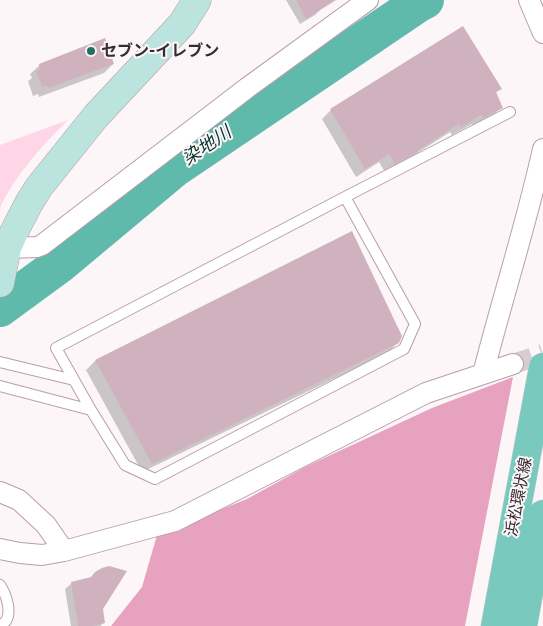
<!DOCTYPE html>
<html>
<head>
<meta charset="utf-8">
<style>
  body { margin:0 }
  canvas { display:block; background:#fcf6f8 }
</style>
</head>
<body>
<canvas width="543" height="626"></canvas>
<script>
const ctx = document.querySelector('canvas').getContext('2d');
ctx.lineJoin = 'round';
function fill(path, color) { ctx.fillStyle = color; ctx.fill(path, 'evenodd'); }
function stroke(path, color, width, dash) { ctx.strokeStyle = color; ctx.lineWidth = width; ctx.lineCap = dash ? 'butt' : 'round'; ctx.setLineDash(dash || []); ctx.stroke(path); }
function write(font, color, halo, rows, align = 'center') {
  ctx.font = font + ' Montserrat,"Noto Sans JP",sans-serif'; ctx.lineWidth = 4; ctx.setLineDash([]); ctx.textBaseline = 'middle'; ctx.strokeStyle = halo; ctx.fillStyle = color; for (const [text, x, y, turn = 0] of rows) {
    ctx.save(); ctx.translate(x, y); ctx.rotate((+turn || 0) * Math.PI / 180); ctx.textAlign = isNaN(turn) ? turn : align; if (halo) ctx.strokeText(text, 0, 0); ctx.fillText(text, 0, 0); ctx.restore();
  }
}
fill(new Path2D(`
  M 68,120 C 42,146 15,175 0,208 L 0,145 Z`), '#fed6e6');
fill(new Path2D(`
  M 513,377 L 465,626 L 111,626 L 142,587 L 157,535 L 247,499 L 307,466 L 432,408 Z`), '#e7a2bf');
fill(new Path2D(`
  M 286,0 L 316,0 L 321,9 L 315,15 L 300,24 Z
  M 113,64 L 104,73 L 39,97 L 38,94 L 33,96 L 28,81 L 32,78 L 30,74 L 40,65 Z
  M 500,88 L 495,94 L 501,107 L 492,117 L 473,126 L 472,124 L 452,135 L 450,132 L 411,157 L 407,161 L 385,172 L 379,162 L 356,177 L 322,119 L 331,110 Z
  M 352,232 L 398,342 L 389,352 L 142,472 L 86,370 L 95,361 Z
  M 90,579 L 101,609 L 104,623 L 100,626 L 71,626 L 65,589 L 72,583 Z`), '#0003');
stroke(new Path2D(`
  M 0,308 L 60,264 L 175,168 L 419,3 L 425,0`), '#5fbaac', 38);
fill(new Path2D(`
  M 296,0 L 336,0 L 306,19 Z
  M 463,26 L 502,89 L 496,92 L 503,108 L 483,118 L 481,115 L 461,127 L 459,124 L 417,151 L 418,152 L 395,164 L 389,154 L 365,169 L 330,109 Z
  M 105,38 L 114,64 L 48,88 L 47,86 L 42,87 L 36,71 L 40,69 L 39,64 Z
  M 352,231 L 402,336 L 399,343 L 152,464 L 95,360 Z
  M 109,566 L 127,571 L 103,609 L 105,623 L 91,626 L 78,626 L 71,582 L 91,577 L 95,572 L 102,568 Z`), '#d0b2be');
stroke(new Path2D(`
  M 513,364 L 543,354`), '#d5cdd0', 20, [20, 10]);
const lane = new Path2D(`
  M 345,197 L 510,112
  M 0,362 L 74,380
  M 0,386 L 91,410 L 125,465 L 155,479 L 404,349 L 415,324 L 345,197 L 56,348 L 91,410
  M 0,585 C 6,594 12,611 6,621 C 5,622 1,625 0,626`);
const street = new Path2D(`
  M 529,0 L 543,33
  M 7,248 L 37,247 L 42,245 L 247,88 L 368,0
  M 483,374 L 513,364
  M 0,492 L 19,500 L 46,525 L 64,551 L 175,521 L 426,393 L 483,374 C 502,299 526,226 543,149
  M 0,549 L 20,553 L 42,555 L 64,551`);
const secondary = new Path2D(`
  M 0,283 L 7,248 L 14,232 L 29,203 L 39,187 L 96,116 L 182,24 L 197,0`);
const primary = new Path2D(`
  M 495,626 L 543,367
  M 523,626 L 543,514`);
stroke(lane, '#ba9da9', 12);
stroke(street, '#ba9da9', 22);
stroke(secondary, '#ba9da9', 29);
stroke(primary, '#d7d5d6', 29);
stroke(lane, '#fff', 10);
stroke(street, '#fff', 20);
stroke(secondary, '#bce4df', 28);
stroke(primary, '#79c9bf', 28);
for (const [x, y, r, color] of [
  [91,51,5,"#266d63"]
]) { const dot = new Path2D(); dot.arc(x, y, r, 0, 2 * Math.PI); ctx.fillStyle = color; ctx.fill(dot); stroke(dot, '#fcf6f8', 2); }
write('bold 16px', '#372b30', '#fcf6f8', [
  ["セブン-イレブン",101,51]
], 'left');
write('16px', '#372b30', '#fcf6f8', [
  ["浜松環状線",519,497,-79]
]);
write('italic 18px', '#05332d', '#fcf6f8', [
  ["染地川",207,146,-34]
]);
</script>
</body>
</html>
